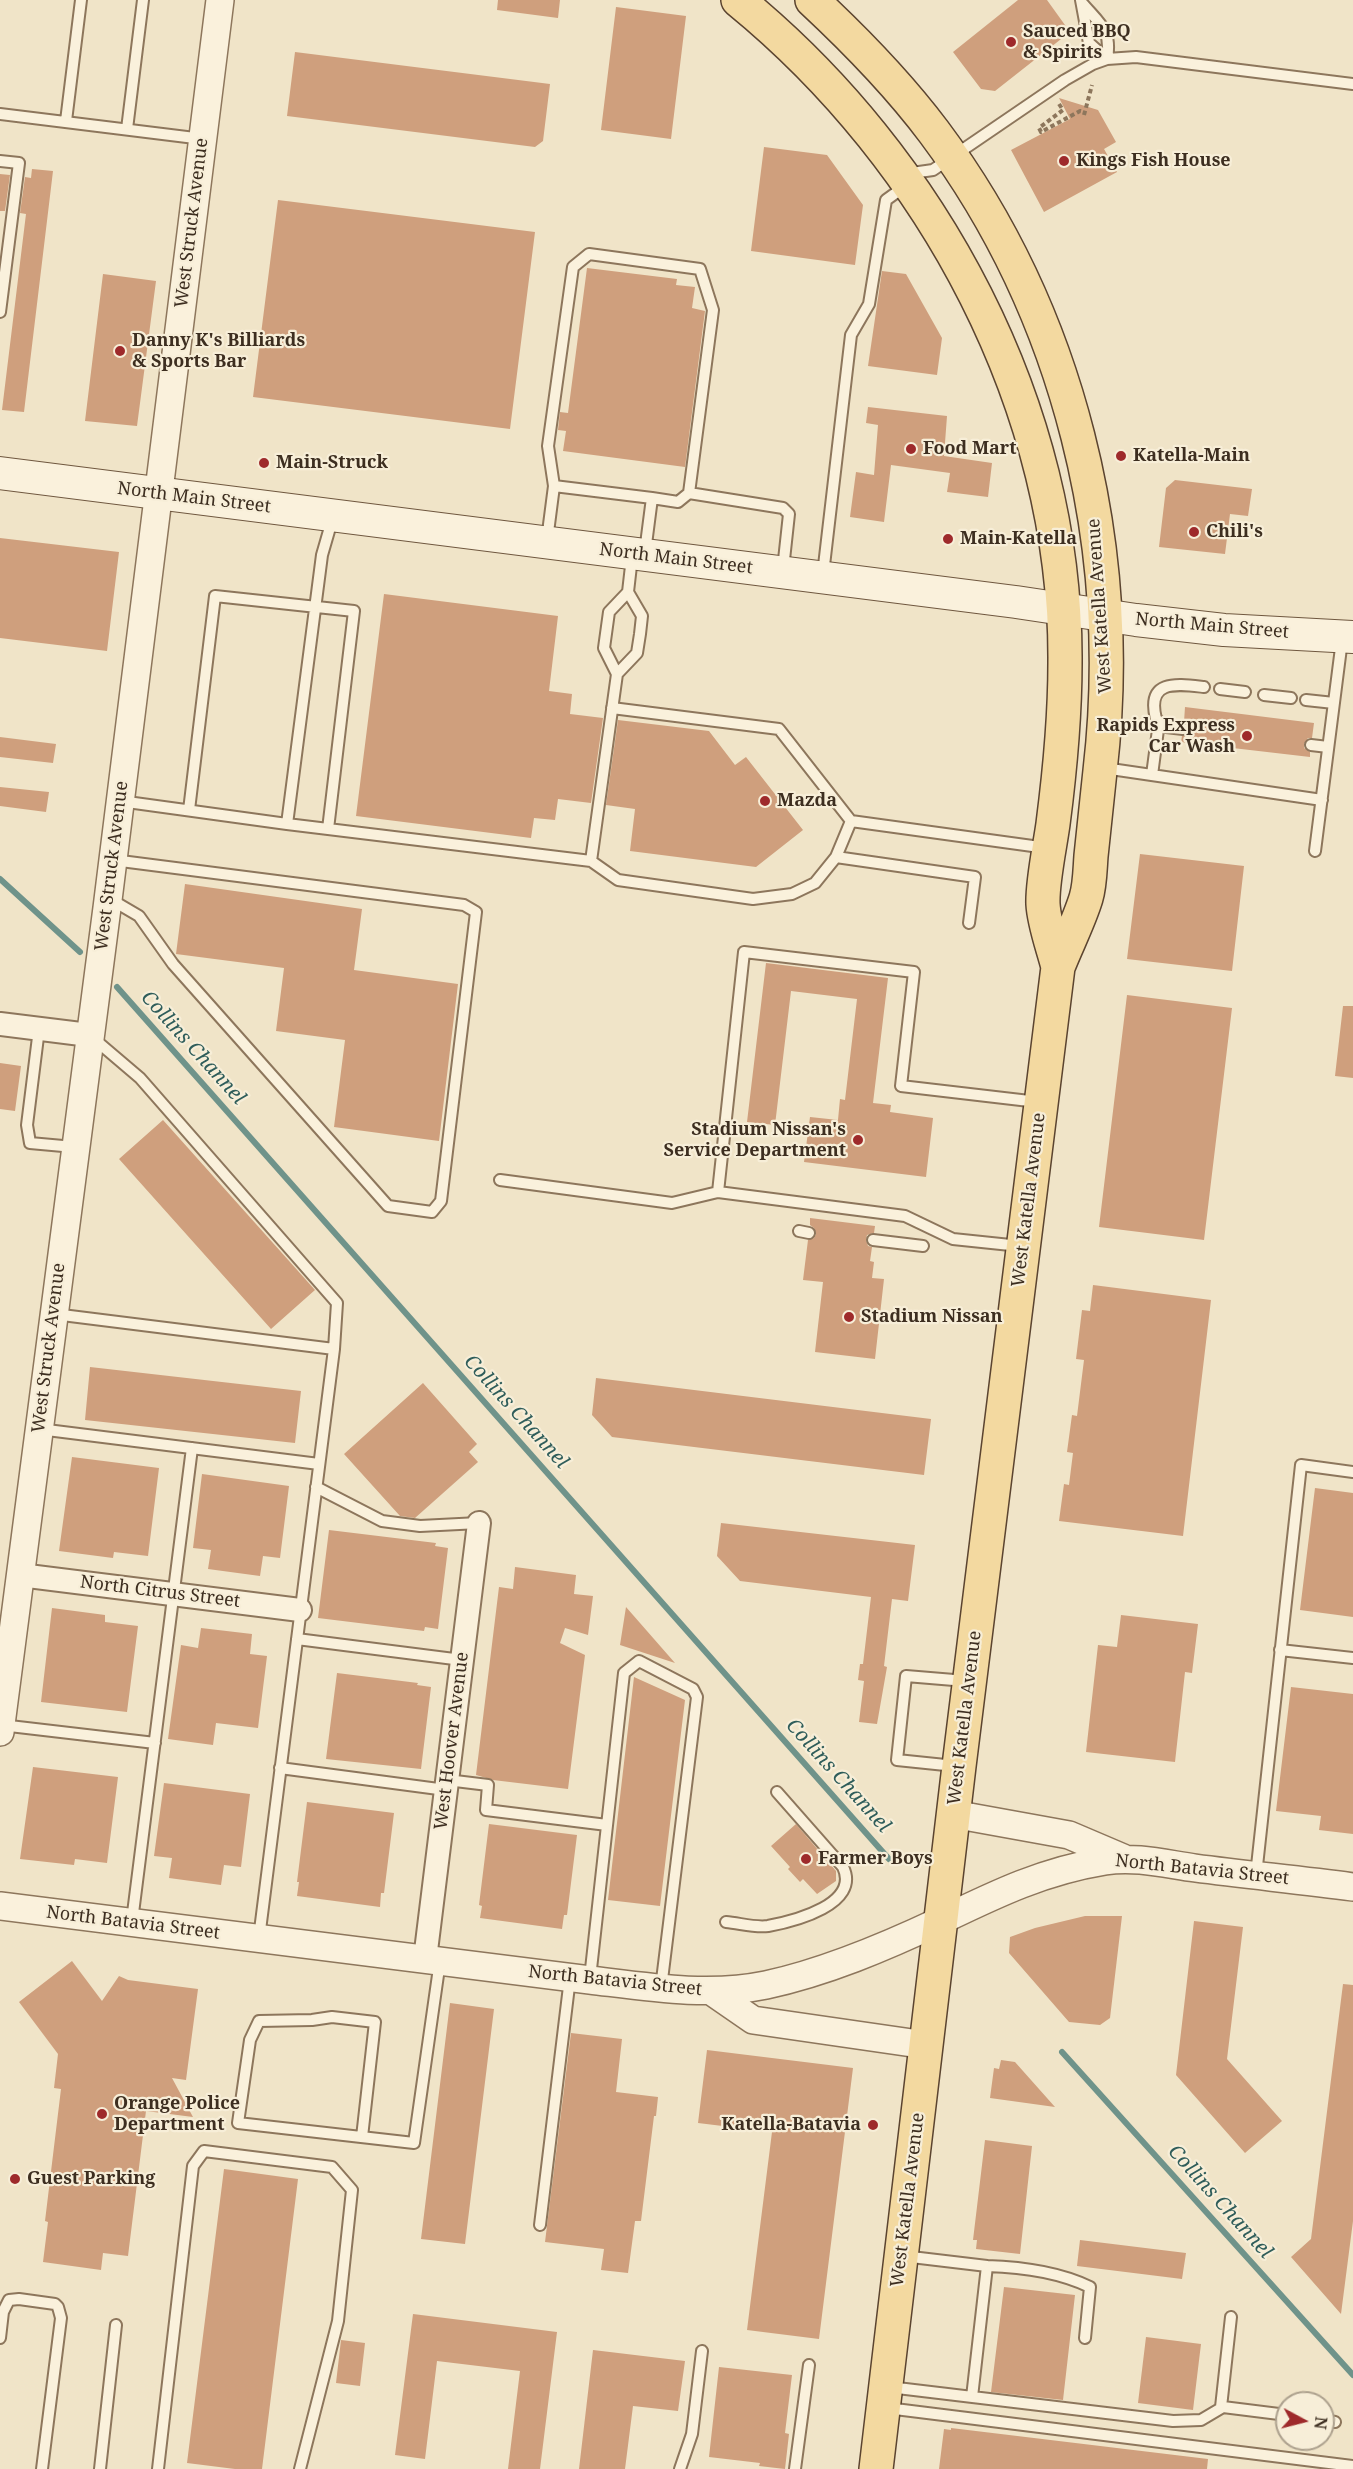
<!DOCTYPE html>
<html>
<head>
<meta charset="utf-8">
<style>
  body { margin:0 }
  #map { position:relative; width:1353px; height:2469px; overflow:hidden; background:#f0e4c8; font-family:"Noto Serif",serif }
  canvas { display:block }
  .north { position:absolute; left:1275px; top:2391px; width:60px; height:60px; box-sizing:border-box; background:#f7eed8; border:2px solid #ada18e; border-radius:50%; rotate:97deg; font-size:16px; font-weight:700; line-height:24px; text-align:center; color:#3d2e20 }
  .north::after { content:''; display:block; margin:auto; width:21px; height:27px; background:#9e2a2b; clip-path:polygon(50% 0,100% 100%,50% 72%,0 100%) }
</style>
</head>
<body>
<div id="map">
<canvas width="1353" height="2469"></canvas>
<div class="north">N</div>
</div>
<script>
const ctx = document.querySelector('canvas').getContext('2d');
ctx.lineJoin = 'round';
function stroke(path, color, width, dash) { ctx.strokeStyle = color; ctx.lineWidth = width; ctx.lineCap = dash ? 'butt' : 'round'; ctx.setLineDash(dash || []); ctx.stroke(path); }
function fill(path, color) { ctx.fillStyle = color; ctx.fill(path, 'evenodd'); }
function write(font, color, halo, rows, align = 'center') {
  ctx.font = font + ' "Noto Serif",serif'; ctx.lineWidth = 4.5; ctx.setLineDash([]); ctx.textBaseline = 'middle'; ctx.strokeStyle = halo; ctx.fillStyle = color; for (const [text, x, y, turn = 0] of rows) {
    ctx.save(); ctx.translate(x, y); ctx.rotate((+turn || 0) * Math.PI / 180); ctx.textAlign = isNaN(turn) ? turn : align; if (halo) ctx.strokeText(text, 0, 0); ctx.fillText(text, 0, 0); ctx.restore();
  }
}
stroke(new Path2D(`
  M 0,879 L 80,952
  M 117,987 L 889,1859
  M 1062,2052 L 1353,2375`), '#6f938a', 6);
fill(new Path2D(`
  M 498,0 L 560,0 L 558,18 L 497,10 Z
  M 1018,0 L 1047,0 L 1070,32 L 995,91 L 981,89 L 953,52 Z
  M 616,7 L 686,16 L 671,139 L 601,130 Z
  M 295,52 L 550,84 L 543,141 L 535,147 L 287,116 Z
  M 1059,98 L 1098,110 L 1116,142 L 1104,149 L 1117,172 L 1044,212 L 1011,150 L 1070,119 Z
  M 764,147 L 827,155 L 863,205 L 855,265 L 751,251 Z
  M 32,169 L 53,171 L 24,412 L 2,410 L 26,214 L 20,213 L 25,177 L 31,178 Z
  M 0,174 L 10,175 L 5,211 L 0,211 Z
  M 278,200 L 535,232 L 510,429 L 253,397 Z
  M 587,268 L 677,279 L 676,285 L 695,287 L 692,308 L 705,311 L 685,467 L 563,451 L 566,431 L 558,430 L 560,412 L 568,413 Z
  M 882,271 L 906,274 L 942,338 L 937,375 L 868,366 Z
  M 103,274 L 156,281 L 137,426 L 85,421 Z
  M 868,407 L 947,416 L 944,456 L 992,463 L 988,497 L 947,492 L 950,473 L 891,465 L 884,522 L 850,517 L 856,472 L 874,475 L 878,425 L 866,423 Z
  M 1175,480 L 1252,489 L 1248,516 L 1230,514 L 1225,554 L 1159,547 L 1166,488 Z
  M 0,538 L 119,552 L 107,651 L 0,638 Z
  M 384,594 L 558,616 L 549,691 L 572,694 L 570,714 L 603,718 L 591,803 L 558,799 L 555,820 L 534,818 L 531,838 L 356,816 Z
  M 1185,707 L 1314,723 L 1312,738 L 1308,738 L 1304,744 L 1304,748 L 1310,752 L 1310,757 L 1181,742 L 1182,736 L 1186,736 L 1190,730 L 1190,726 L 1184,722 Z
  M 618,720 L 709,731 L 735,765 L 746,757 L 803,830 L 756,867 L 630,851 L 635,809 L 606,805 Z
  M 0,737 L 56,744 L 53,763 L 0,757 Z
  M 0,787 L 49,792 L 46,812 L 0,806 Z
  M 1140,854 L 1244,866 L 1232,971 L 1127,959 Z
  M 185,884 L 362,909 L 354,970 L 458,984 L 439,1141 L 334,1127 L 345,1040 L 276,1031 L 284,968 L 176,954 Z
  M 766,963 L 888,978 L 873,1103 L 891,1105 L 890,1112 L 933,1118 L 926,1177 L 804,1162 L 810,1117 L 838,1120 L 840,1099 L 845,1100 L 857,999 L 791,991 L 775,1125 L 747,1122 Z
  M 1127,995 L 1232,1008 L 1204,1240 L 1099,1227 Z
  M 1343,1006 L 1353,1006 L 1353,1078 L 1335,1076 Z
  M 0,1063 L 21,1066 L 15,1111 L 0,1109 Z
  M 163,1120 L 315,1290 L 271,1329 L 119,1159 Z
  M 810,1218 L 875,1226 L 874,1233 L 867,1235 L 866,1240 L 868,1246 L 872,1247 L 870,1261 L 874,1262 L 872,1278 L 884,1279 L 875,1359 L 815,1352 L 823,1282 L 803,1280 L 808,1240 L 814,1238 L 816,1234 L 814,1228 L 810,1225 Z
  M 1093,1285 L 1211,1300 L 1183,1536 L 1059,1521 L 1064,1484 L 1069,1485 L 1073,1453 L 1067,1452 L 1072,1415 L 1077,1416 L 1084,1360 L 1076,1359 L 1082,1310 L 1090,1311 Z
  M 90,1367 L 301,1391 L 295,1443 L 85,1420 Z
  M 596,1378 L 931,1419 L 924,1475 L 612,1437 L 592,1415 Z
  M 423,1383 L 477,1444 L 469,1452 L 478,1462 L 415,1518 L 400,1516 L 344,1454 Z
  M 72,1457 L 159,1468 L 148,1556 L 114,1552 L 113,1558 L 59,1551 Z
  M 202,1474 L 289,1486 L 280,1558 L 263,1556 L 260,1576 L 208,1569 L 211,1550 L 193,1548 Z
  M 1315,1488 L 1353,1493 L 1353,1617 L 1300,1610 Z
  M 721,1523 L 915,1545 L 908,1601 L 892,1599 L 884,1666 L 887,1667 L 877,1724 L 859,1722 L 864,1681 L 858,1680 L 860,1664 L 863,1664 L 871,1597 L 740,1581 L 717,1556 Z
  M 329,1530 L 436,1543 L 435,1546 L 448,1548 L 438,1629 L 425,1627 L 424,1631 L 318,1618 Z
  M 515,1567 L 576,1575 L 574,1594 L 593,1596 L 588,1635 L 565,1628 L 560,1643 L 585,1655 L 568,1789 L 493,1780 L 476,1775 L 499,1587 L 513,1589 Z
  M 626,1607 L 675,1663 L 620,1645 Z
  M 52,1608 L 105,1615 L 105,1622 L 138,1626 L 127,1712 L 41,1702 Z
  M 1121,1615 L 1198,1624 L 1192,1673 L 1185,1672 L 1175,1762 L 1086,1752 L 1098,1645 L 1117,1647 Z
  M 201,1628 L 252,1634 L 250,1654 L 267,1656 L 258,1728 L 216,1723 L 213,1745 L 168,1739 L 181,1645 L 198,1648 Z
  M 337,1673 L 418,1683 L 417,1685 L 431,1687 L 421,1769 L 326,1759 Z
  M 634,1677 L 685,1700 L 660,1906 L 608,1900 Z
  M 1291,1687 L 1353,1694 L 1353,1834 L 1319,1830 L 1321,1816 L 1276,1811 Z
  M 33,1767 L 118,1777 L 107,1863 L 75,1859 L 74,1865 L 20,1859 Z
  M 164,1783 L 250,1794 L 241,1867 L 224,1865 L 221,1885 L 169,1878 L 172,1858 L 154,1856 Z
  M 307,1802 L 394,1813 L 384,1893 L 381,1893 L 380,1907 L 297,1896 L 299,1882 L 297,1882 Z
  M 489,1824 L 577,1835 L 567,1915 L 564,1915 L 562,1929 L 480,1918 L 482,1906 L 479,1905 Z
  M 796,1824 L 836,1871 L 836,1881 L 817,1894 L 803,1879 L 800,1882 L 788,1869 L 790,1867 L 771,1846 Z
  M 1085,1916 L 1122,1916 L 1110,2018 L 1100,2025 L 1069,2022 L 1009,1953 L 1010,1937 L 1035,1928 Z
  M 1194,1921 L 1243,1927 L 1227,2059 L 1282,2121 L 1245,2153 L 1176,2075 Z
  M 72,1961 L 102,2001 L 119,1976 L 128,1980 L 198,1989 L 186,2080 L 172,2078 L 193,2117 L 146,2111 L 128,2256 L 103,2253 L 101,2270 L 43,2262 L 48,2222 L 45,2221 L 61,2089 L 54,2088 L 58,2054 L 19,2002 Z
  M 1343,1984 L 1353,1985 L 1353,2221 L 1341,2314 L 1291,2257 L 1311,2239 Z
  M 450,2003 L 494,2009 L 465,2244 L 421,2239 Z
  M 571,2033 L 622,2039 L 616,2092 L 658,2097 L 656,2116 L 654,2116 L 641,2221 L 635,2221 L 628,2273 L 601,2270 L 604,2249 L 545,2242 Z
  M 707,2050 L 853,2068 L 819,2339 L 747,2330 L 772,2132 L 698,2123 Z
  M 1001,2060 L 1015,2062 L 1055,2107 L 990,2098 L 994,2068 L 999,2069 Z
  M 985,2140 L 1032,2146 L 1020,2254 L 976,2249 L 977,2240 L 973,2240 Z
  M 224,2169 L 298,2179 L 262,2469 L 235,2469 L 187,2463 Z
  M 1080,2240 L 1186,2253 L 1182,2279 L 1077,2266 Z
  M 1004,2287 L 1075,2295 L 1063,2400 L 991,2392 Z
  M 413,2314 L 557,2332 L 540,2469 L 508,2469 L 520,2371 L 437,2361 L 425,2459 L 395,2455 Z
  M 1146,2337 L 1201,2344 L 1193,2410 L 1138,2403 Z
  M 341,2340 L 365,2343 L 360,2386 L 336,2383 Z
  M 593,2350 L 685,2361 L 678,2411 L 633,2406 L 625,2469 L 579,2469 Z
  M 719,2367 L 792,2375 L 785,2433 L 789,2434 L 785,2469 L 759,2466 L 760,2463 L 709,2457 Z
  M 951,2428 L 1208,2459 L 1207,2469 L 939,2469 L 944,2429 L 951,2430 Z`), '#cf9f7d');
const service = new Path2D(`
  M 1081,0 L 1089,43 L 1107,59
  M 1082,3 C 1100,24 1112,30 1107,59
  M 0,114 L 203,139
  M 66,121 L 81,0
  M 127,129 L 143,0
  M 0,161 L 19,163 L 0,312
  M 905,174 L 933,170 L 1065,80 L 1093,64 L 1107,59 L 1136,57 L 1353,84
  M 554,486 L 548,446 L 573,267 L 589,254 L 700,269 L 713,310 L 689,493 L 678,502 L 652,498 L 645,552
  M 689,493 L 783,508 L 789,514 L 783,569
  M 547,540 L 554,486 L 652,498
  M 823,574 L 851,335 L 869,304 L 886,200 L 904,187
  M 617,674 L 604,648 L 609,612 L 628,592 L 632,557
  M 1220,689 L 1245,692
  M 1264,695 L 1291,698
  M 1306,700 L 1334,703
  M 1183,729 L 1166,727 L 1156,719 C 1146,679 1177,684 1204,687
  M 1311,745 L 1328,747
  M 1104,768 L 1322,800
  M 1152,775 L 1159,722
  M 120,801 L 287,824 L 322,555 L 333,517
  M 189,810 L 215,596 L 354,611 L 328,829
  M 851,821 L 1047,848
  M 287,824 L 591,861 L 618,880 L 753,899 L 792,894 L 815,883 L 836,857 L 851,821 L 779,729 L 612,708
  M 1315,851 L 1342,640
  M 836,857 L 975,877 L 969,923
  M 591,861 L 617,674 L 637,653 L 640,634 L 642,616 L 628,592
  M 110,899 L 139,916 L 173,964 L 388,1206 L 432,1212 L 441,1201 L 476,912 L 464,905 L 113,860
  M 39,1029 L 27,1125 L 30,1143 L 74,1147
  M 93,1038 L 140,1078 L 337,1303 L 334,1349 L 259,1938
  M 500,1180 L 672,1203 L 718,1192 L 905,1216 L 953,1239 L 1020,1246
  M 718,1192 L 744,952 L 914,972 L 901,1086 L 1038,1102
  M 799,1231 L 809,1233
  M 873,1240 L 923,1246
  M 54,1314 L 334,1349
  M 39,1429 L 319,1464
  M 316,1487 L 382,1521 L 420,1526 L 479,1523
  M 297,1639 L 462,1660
  M 1280,1650 L 1353,1658
  M 1,1725 L 155,1743
  M 955,1766 L 897,1760 L 906,1676 L 966,1681
  M 280,1768 L 446,1790
  M 447,1780 L 488,1785 L 486,1810 L 607,1825
  M 1256,1875 L 1301,1465 L 1353,1472
  M 132,1921 L 192,1448
  M 726,1922 C 739,1923 755,1928 768,1926 C 795,1921 861,1904 843,1867 L 777,1792
  M 590,1978 L 624,1673 L 639,1661 L 693,1689 L 697,1697 L 661,1988
  M 362,2137 L 375,2022 L 332,2017 L 312,2020 L 259,2021 L 250,2040 L 238,2123 L 414,2143 L 440,1961
  M 540,2225 L 570,1978
  M 903,2256 L 987,2266 L 972,2397
  M 987,2266 C 1022,2267 1059,2272 1090,2287 L 1085,2338
  M 0,2338 L 3,2312 L 9,2300 L 19,2299 L 55,2304 L 58,2307 L 61,2318 L 42,2469
  M 889,2387 L 1173,2421 L 1201,2420 L 1223,2407 L 1287,2415
  M 1221,2407 L 1231,2317
  M 887,2408 L 1353,2466
  M 1323,2420 L 1335,2422
  M 100,2469 L 116,2325
  M 158,2469 L 193,2166 L 204,2151 L 332,2167 L 352,2190 L 338,2321 L 300,2469
  M 680,2469 L 692,2434 L 702,2351
  M 795,2469 L 809,2365`);
const minor = new Path2D(`
  M 0,1024 L 89,1035
  M 20,1575 L 300,1610
  M 425,1959 L 479,1523`);
const tertiary = new Path2D(`
  M 0,1732 L 107,908 L 220,0
  M 953,1814 L 1069,1835 L 1123,1858
  M 0,1906 L 590,1980 C 648,1987 708,1997 766,1985 C 826,1972 885,1947 940,1921 C 996,1894 1043,1871 1105,1861 C 1135,1856 1166,1864 1195,1868 C 1248,1875 1301,1880 1353,1887
  M 711,1991 L 753,2020 L 926,2045`);
const secondary = new Path2D(`
  M 0,473 L 1016,602 L 1136,620 L 1224,630 L 1353,637`);
const primary = new Path2D(`
  M 738,0 C 934,160 1067,408 1065,663 C 1065,717 1060,770 1053,824 C 1050,846 1042,883 1043,904 C 1044,924 1053,947 1058,967
  M 812,0 C 856,41 898,84 934,132 C 1070,314 1126,547 1100,771 C 1097,799 1094,828 1091,856 C 1090,869 1090,885 1086,898 C 1079,921 1067,944 1058,967 L 959,1766 L 876,2469`);
stroke(service, '#8d765c', 14);
stroke(minor, '#8d765c', 26);
stroke(tertiary, '#8d765c', 30);
stroke(secondary, '#6f573f', 34);
stroke(primary, '#5b4430', 36);
stroke(new Path2D(`
  M 1059,104 L 1063,110 L 1039,128 L 1041,132 L 1080,111 L 1084,112
  M 1084,115 L 1092,85`), '#8d765c', 4, [4.5, 3]);
stroke(service, '#faf1dc', 10);
stroke(minor, '#faf1dc', 22);
stroke(tertiary, '#faf1dc', 27);
stroke(secondary, '#faf1dc', 32);
stroke(primary, '#f3d9a0', 33);
for (const [x, y, r, color] of [
  [1011,42,6,"#9e2a2b"],
  [1064,161,6,"#9e2a2b"],
  [120,351,6,"#9e2a2b"],
  [911,449,6,"#9e2a2b"],
  [1121,456,6,"#9e2a2b"],
  [264,463,6,"#9e2a2b"],
  [1194,532,6,"#9e2a2b"],
  [948,539,6,"#9e2a2b"],
  [1247,736,6,"#9e2a2b"],
  [765,801,6,"#9e2a2b"],
  [858,1140,6,"#9e2a2b"],
  [849,1317,6,"#9e2a2b"],
  [806,1859,6,"#9e2a2b"],
  [102,2114,6,"#9e2a2b"],
  [873,2125,6,"#9e2a2b"],
  [15,2179,6,"#9e2a2b"]
]) { const dot = new Path2D(); dot.arc(x, y, r, 0, 2 * Math.PI); ctx.fillStyle = color; ctx.fill(dot); stroke(dot, '#f7eed8', 2); }
write('bold 18px', '#3d2e20', '#f7eed8', [
  ["Sauced BBQ",1023,32],
  ["& Spirits",1023,53],
  ["Kings Fish House",1076,161],
  ["Danny K's Billiards",132,341],
  ["& Sports Bar",132,362],
  ["Food Mart",923,449],
  ["Katella-Main",1133,456],
  ["Main-Struck",276,463],
  ["Chili's",1206,532],
  ["Main-Katella",960,539],
  ["Rapids Express",1235,726,"right"],
  ["Car Wash",1235,747,"right"],
  ["Mazda",777,801],
  ["Stadium Nissan's",846,1130,"right"],
  ["Service Department",846,1151,"right"],
  ["Stadium Nissan",861,1317],
  ["Farmer Boys",818,1859],
  ["Orange Police",114,2104],
  ["Department",114,2125],
  ["Katella-Batavia",861,2125,"right"],
  ["Guest Parking",27,2179]
], 'left');
write('18px', '#3d2e20', '#f7eed8', [
  ["West Struck Avenue",192,223,-83],
  ["North Main Street",194,498,7],
  ["North Main Street",676,559,7],
  ["West Katella Avenue",1100,606,-94],
  ["North Main Street",1212,626,5],
  ["West Struck Avenue",112,866,-83],
  ["West Katella Avenue",1029,1200,-83],
  ["West Struck Avenue",49,1348,-83],
  ["North Citrus Street",160,1592,7],
  ["West Katella Avenue",965,1718,-83],
  ["West Hoover Avenue",452,1741,-83],
  ["North Batavia Street",1202,1870,6],
  ["North Batavia Street",133,1923,7],
  ["North Batavia Street",615,1981,6],
  ["West Katella Avenue",908,2200,-83]
]);
write('italic 20px', '#2f5d5a', '#f7eed8', [
  ["Collins Channel",193,1048,48],
  ["Collins Channel",516,1412,48],
  ["Collins Channel",838,1776,48],
  ["Collins Channel",1220,2202,48]
]);
</script>
</body>
</html>
